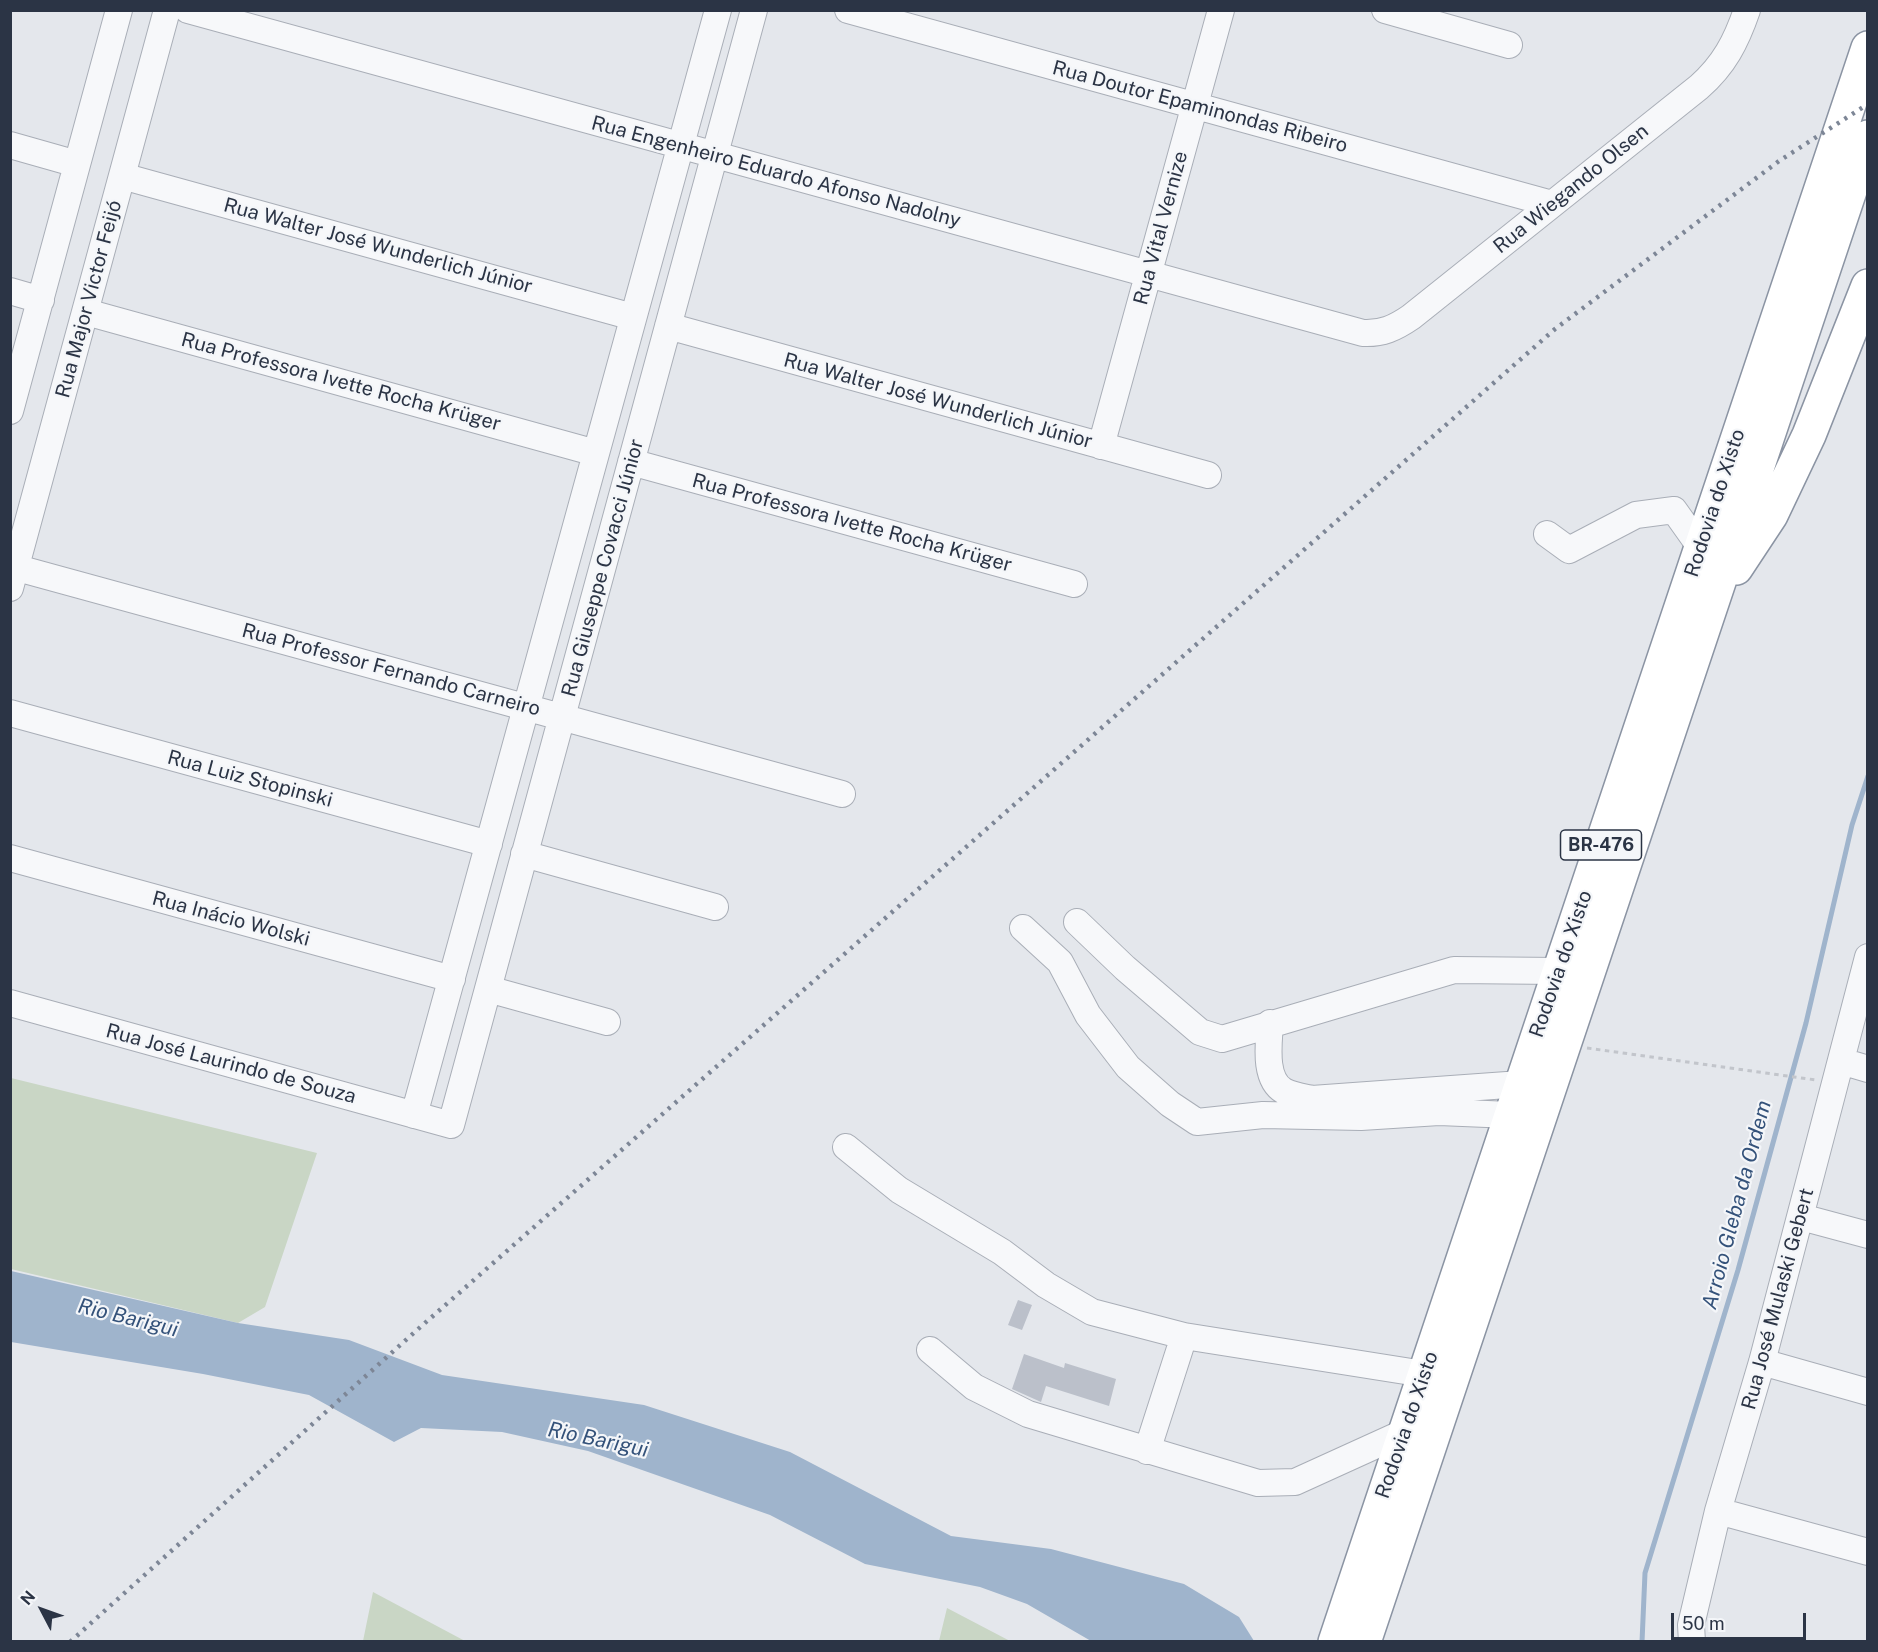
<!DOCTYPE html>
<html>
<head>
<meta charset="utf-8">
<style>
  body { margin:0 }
  #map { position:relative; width:1878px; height:1652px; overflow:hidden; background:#e4e7ec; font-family:"Public Sans",sans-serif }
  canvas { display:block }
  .frame { position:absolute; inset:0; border:12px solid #2b3445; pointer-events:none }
  .north { position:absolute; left:12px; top:1580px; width:60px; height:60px; -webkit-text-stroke:4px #f4f6f9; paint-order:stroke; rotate:311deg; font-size:16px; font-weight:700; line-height:24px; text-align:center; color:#2b3445 }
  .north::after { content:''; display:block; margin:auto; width:21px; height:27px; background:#2b3445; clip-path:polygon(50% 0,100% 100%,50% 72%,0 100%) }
  .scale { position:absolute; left:1671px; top:1613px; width:135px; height:27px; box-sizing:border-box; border:3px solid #2b3445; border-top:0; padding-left:8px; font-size:18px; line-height:21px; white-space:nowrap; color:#2b3445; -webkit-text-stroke:4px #f4f6f9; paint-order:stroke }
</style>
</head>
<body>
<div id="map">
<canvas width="1878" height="1652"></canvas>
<div class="frame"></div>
<div class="north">N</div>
<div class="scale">50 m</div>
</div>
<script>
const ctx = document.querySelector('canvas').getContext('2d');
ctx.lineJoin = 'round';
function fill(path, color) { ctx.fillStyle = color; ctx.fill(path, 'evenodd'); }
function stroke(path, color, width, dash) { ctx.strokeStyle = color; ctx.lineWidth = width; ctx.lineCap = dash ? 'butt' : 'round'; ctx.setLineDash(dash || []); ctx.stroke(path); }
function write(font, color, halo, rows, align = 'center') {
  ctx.font = font + ' "Public Sans",sans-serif'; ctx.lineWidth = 4.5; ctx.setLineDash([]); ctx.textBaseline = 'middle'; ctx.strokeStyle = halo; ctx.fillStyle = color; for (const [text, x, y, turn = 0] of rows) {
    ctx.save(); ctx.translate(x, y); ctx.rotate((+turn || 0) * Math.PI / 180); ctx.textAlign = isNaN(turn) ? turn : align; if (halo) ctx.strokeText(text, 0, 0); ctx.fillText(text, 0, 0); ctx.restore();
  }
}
fill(new Path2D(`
  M 11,1078 L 317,1153 L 265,1307 L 238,1323 L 11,1269 Z
  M 373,1592 L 465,1641 L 363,1641 Z
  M 947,1608 L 1010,1641 L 939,1641 Z`), '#c9d6c5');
fill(new Path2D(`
  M 11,1271 L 238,1323 L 349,1340 L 442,1375 L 644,1405 L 790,1452 L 951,1536 L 1051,1549 L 1184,1584 L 1239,1617 L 1254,1641 L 1091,1641 L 1027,1604 L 980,1587 L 865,1564 L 770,1515 L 588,1451 L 502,1432 L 421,1428 L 394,1442 L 309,1395 L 203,1374 L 11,1342 Z`), '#9fb4cc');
stroke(new Path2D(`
  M 1642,1642 L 1645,1573 L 1738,1270 L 1806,1023 L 1852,825 L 1868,776`), '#9fb4cc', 5);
fill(new Path2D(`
  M 1018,1300 L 1032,1305 L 1022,1330 L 1008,1325 Z
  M 1024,1354 L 1064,1368 L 1065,1363 L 1116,1379 L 1109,1406 L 1046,1386 L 1041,1402 L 1012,1389 Z`), '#bbc0ca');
const minor = new Path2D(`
  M 188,10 L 1363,333 C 1382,334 1395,328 1411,317 L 1699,87 C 1724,65 1736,42 1747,10
  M 848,10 L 1552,204
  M 1385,10 L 1509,45
  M 10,145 L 77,164
  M 122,176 L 633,317
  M 10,291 L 41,300
  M 86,312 L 596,453
  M 668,326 L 1208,475
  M 10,411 L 119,10
  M 1101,446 L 1221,10
  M 631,462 L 1074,584
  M 1547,534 L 1569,550 L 1636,515 L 1674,510 L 1701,548
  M 10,566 L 842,794
  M 10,588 L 167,10
  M 10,713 L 489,844
  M 524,854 L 715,907
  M 10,858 L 452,979
  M 1077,922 L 1125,968 L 1200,1032 L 1222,1039 L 1454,970 L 1559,971
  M 1023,928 L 1060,962 L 1088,1015 L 1128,1067 L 1170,1104 L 1197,1122 L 1263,1115 L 1361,1117 L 1439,1112 L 1511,1115
  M 488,989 L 607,1022
  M 10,1003 L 451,1125 L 754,10
  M 1270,1023 C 1269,1042 1263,1079 1284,1091 C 1291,1095 1303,1097 1312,1099 L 1521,1084
  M 1841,1061 L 1868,1069
  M 414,1115 L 718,10
  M 846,1147 L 899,1190 L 1002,1252 L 1046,1285 L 1092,1312 L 1184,1336 L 1424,1374
  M 1801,1217 L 1868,1235
  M 930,1350 L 974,1387 L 1028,1414 L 1258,1483 L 1295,1482 L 1405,1432
  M 1762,1362 L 1868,1392
  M 1147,1451 L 1184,1336
  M 1718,1511 L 1868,1552
  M 1692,1642 L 1691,1625 L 1718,1511 L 1762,1362 L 1868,957`);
const highway = new Path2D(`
  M 1736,568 L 1771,515 L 1809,435 L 1868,286
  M 1335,1642 L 1868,48
  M 1364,1642 L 1868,137`);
stroke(minor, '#a9aeb7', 28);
stroke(highway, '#8b94a3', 36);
stroke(new Path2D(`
  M 1587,1048 L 1816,1080`), '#c2c5cb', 3, [4.5, 4.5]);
stroke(minor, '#f7f8fa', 26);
stroke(highway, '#fff', 33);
stroke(new Path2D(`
  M 70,1642 L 417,1330 L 1555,329 L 1779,161 L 1868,104`), '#7d8696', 4.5, [3, 6]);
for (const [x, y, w] of [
  [1601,845,81]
]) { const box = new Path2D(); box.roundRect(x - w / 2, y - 15, w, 30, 4.5); ctx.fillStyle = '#f4f6f9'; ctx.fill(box); stroke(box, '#2b3445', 1.5); }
write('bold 18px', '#2b3445', null, [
  ["BR-476",1601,845]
]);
write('20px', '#2b3445', '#f4f6f9', [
  ["Rua Doutor Epaminondas Ribeiro",1200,107,15],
  ["Rua Engenheiro Eduardo Afonso Nadolny",776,172,15],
  ["Rua Wiegando Olsen",1571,189,-39],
  ["Rua Vital Vernize",1161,228,-75],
  ["Rua Walter José Wunderlich Júnior",378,246,15],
  ["Rua Major Victor Feijó",89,299,-75],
  ["Rua Professora Ivette Rocha Krüger",341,382,15],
  ["Rua Walter José Wunderlich Júnior",938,401,15],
  ["Rodovia do Xisto",1715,503,-72],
  ["Rua Professora Ivette Rocha Krüger",852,523,15],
  ["Rua Giuseppe Covacci Júnior",603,568,-75],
  ["Rua Professor Fernando Carneiro",391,670,15],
  ["Rua Luiz Stopinski",250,779,15],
  ["Rua Inácio Wolski",231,919,15],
  ["Rodovia do Xisto",1561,964,-71],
  ["Rua José Laurindo de Souza",231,1064,15],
  ["Rua José Mulaski Gebert",1778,1299,-75],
  ["Rodovia do Xisto",1407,1425,-71]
]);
write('italic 21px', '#34527a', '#f4f6f9', [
  ["Arroio Gleba da Ordem",1737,1205,-75],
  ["Rio Barigui",128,1318,14],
  ["Rio Barigui",598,1440,12]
]);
</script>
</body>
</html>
